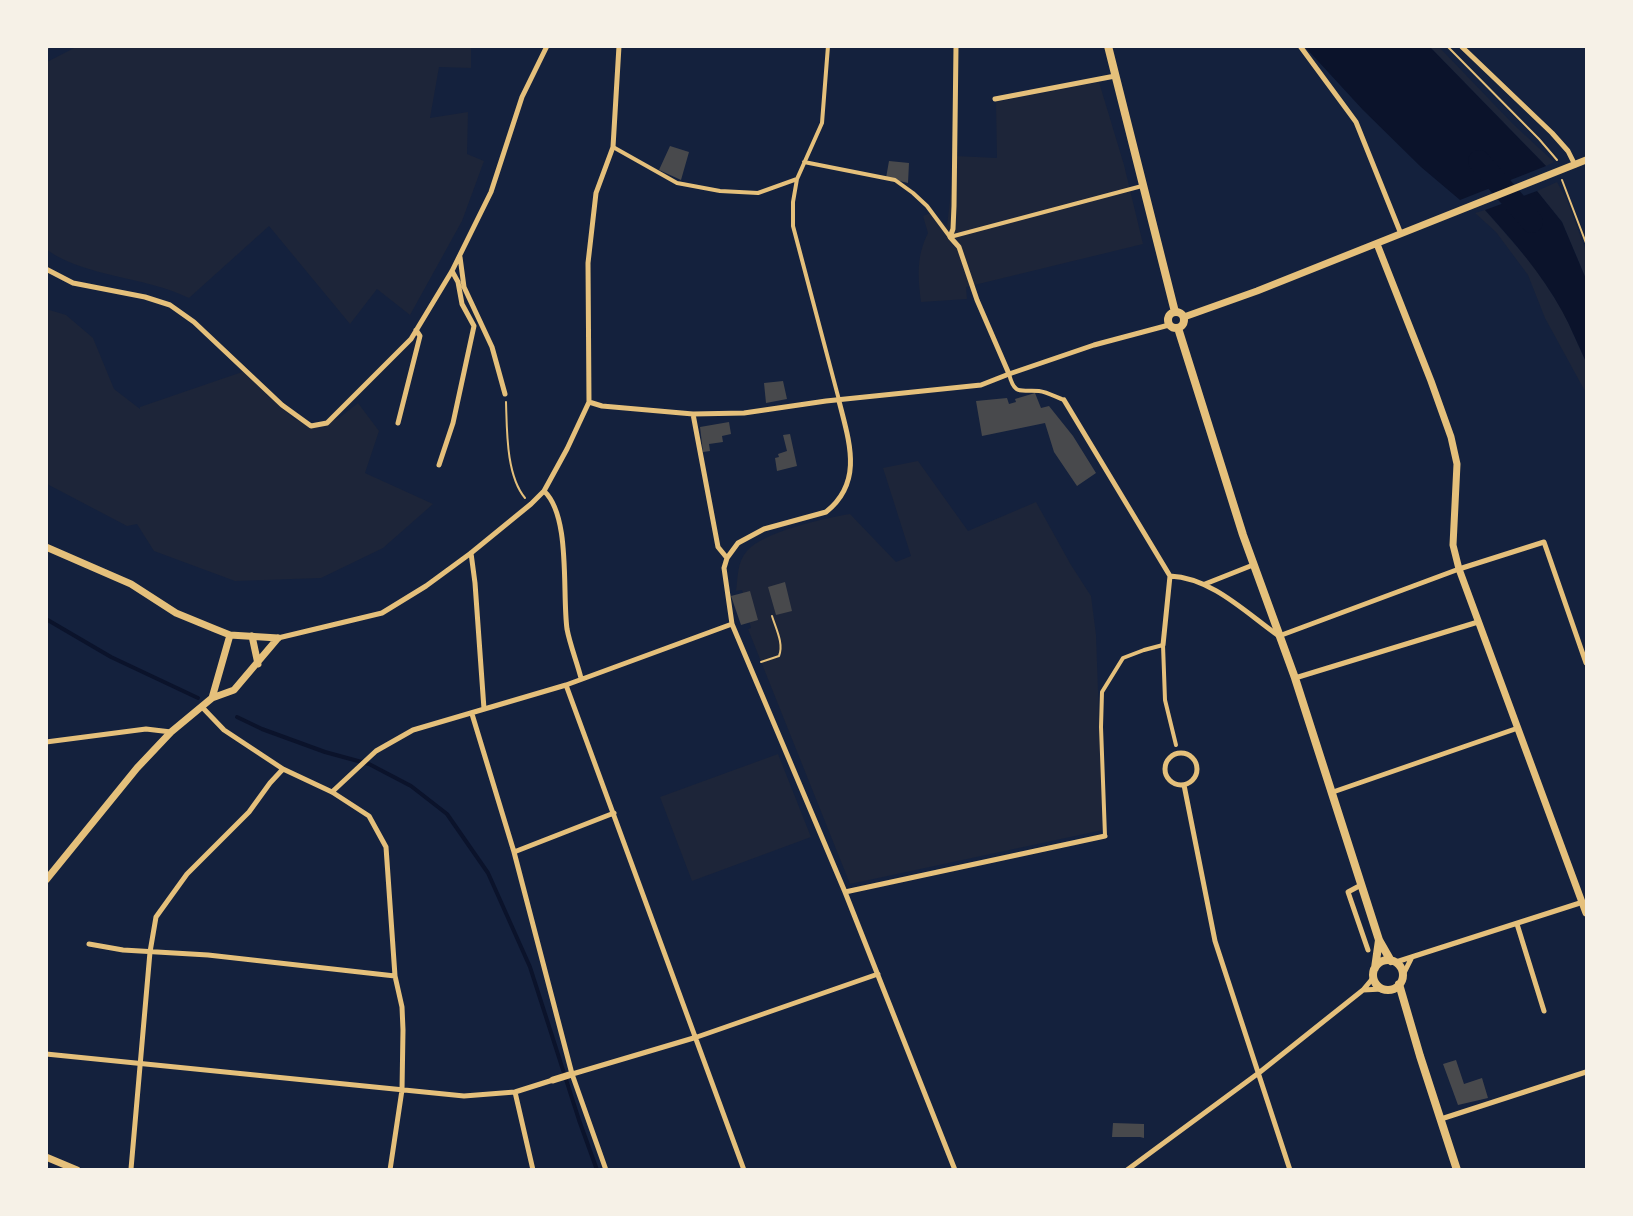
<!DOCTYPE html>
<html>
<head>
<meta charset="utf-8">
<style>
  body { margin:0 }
  #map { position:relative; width:1633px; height:1216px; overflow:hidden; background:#14213d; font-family:"Fira Sans",sans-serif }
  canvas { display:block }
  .frame { position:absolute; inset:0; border:48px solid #f6f1e7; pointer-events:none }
</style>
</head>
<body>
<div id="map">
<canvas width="1633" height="1216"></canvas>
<div class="frame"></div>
</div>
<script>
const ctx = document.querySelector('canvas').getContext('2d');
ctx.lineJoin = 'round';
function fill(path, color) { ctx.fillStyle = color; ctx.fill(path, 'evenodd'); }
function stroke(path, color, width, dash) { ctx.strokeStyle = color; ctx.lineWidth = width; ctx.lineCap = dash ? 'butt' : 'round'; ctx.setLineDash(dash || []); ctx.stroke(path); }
fill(new Path2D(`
  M 76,47 L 471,47 L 471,68 L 439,67 L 430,118 L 468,112 L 467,154 L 484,161 L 462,221 L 410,315 L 377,289 L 350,324 L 269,226 L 189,298 C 144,276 88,278 47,250 L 47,62 Z
  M 1430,47 L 1439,47 L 1513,124 L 1554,162 L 1546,166 Z
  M 1099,82 L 1124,165 L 1143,244 L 966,287 L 967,299 L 921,302 C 918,277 916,257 928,233 L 923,216 L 933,212 L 947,226 L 955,156 L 997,158 L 996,102 Z
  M 1557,182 L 1567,200 L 1586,251 L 1586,279 L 1562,222 L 1537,191 Z
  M 1485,210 L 1533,265 L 1563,311 L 1586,362 L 1586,393 L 1545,318 L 1528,275 L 1496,232 L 1475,213 Z
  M 46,309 L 66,315 L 93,338 L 114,389 L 140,409 L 140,407 L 245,371 L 294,419 L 308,424 L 320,424 L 339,418 L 358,403 L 379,431 L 365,473 L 433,504 L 383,548 L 321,578 L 235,581 L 154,551 L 137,524 L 127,526 L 47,484 Z
  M 918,461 L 968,531 L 1036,502 L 1071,565 L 1091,596 L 1096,635 L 1103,830 L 850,884 L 748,629 L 751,628 L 742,590 L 736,591 C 738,577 737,562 747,551 C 763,532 825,518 850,514 L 896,562 L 911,556 L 883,468 Z
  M 778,754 L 811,837 L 692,881 L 660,797 Z`), '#1d2539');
fill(new Path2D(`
  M 1305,47 L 1430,47 L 1546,166 L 1460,200 L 1421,167 L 1363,110 Z
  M 1537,191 L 1562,222 L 1586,279 L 1586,362 C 1578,345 1571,327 1562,311 C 1542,274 1513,241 1485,210 Z`), '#0b132b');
stroke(new Path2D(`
  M 46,619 L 111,657 L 198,698
  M 237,717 L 262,729 L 325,752 L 369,764 L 411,786 L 447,814 L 488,873 L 530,967 L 579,1120 L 597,1170`), '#0b132b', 4);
stroke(new Path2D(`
  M 1479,161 L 1532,222`), '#0b132b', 22);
fill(new Path2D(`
  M 670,146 L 689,152 L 681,180 L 659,170 Z
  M 889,161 L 909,163 L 908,183 L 886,178 Z
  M 783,381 L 787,399 L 766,403 L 764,383 Z
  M 1035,393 L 1041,408 L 1049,406 L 1073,436 L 1096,473 L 1077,486 L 1054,452 L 1045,423 L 982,436 L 976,401 L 1007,398 L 1009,404 L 1016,402 L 1015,399 Z
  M 729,422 L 731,434 L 722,436 L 723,442 L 709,444 L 710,451 L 703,452 L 700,427 Z
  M 790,434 L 797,466 L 777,471 L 775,458 L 779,457 L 778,454 L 787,451 L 783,435 Z
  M 785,582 L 792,611 L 776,615 L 768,587 Z
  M 750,591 L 758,620 L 741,625 L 731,596 Z
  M 1456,1060 L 1464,1084 L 1482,1078 L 1488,1098 L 1458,1105 L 1443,1064 Z
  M 1113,1123 L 1144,1124 L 1144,1138 L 1140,1137 L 1112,1137 Z`), '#48494c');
stroke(new Path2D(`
  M 1447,46 L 1539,139 L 1557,160
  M 1562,180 L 1586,243
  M 506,402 C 507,430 506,475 525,498
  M 761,662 L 779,656 C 784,644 776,629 772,616`), '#e5c07b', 2);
stroke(new Path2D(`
  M 828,46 L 822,123 L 797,179 L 793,202 L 793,226 L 839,400
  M 613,147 L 677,183 L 720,191 L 758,193 L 797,179
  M 804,162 L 895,180 L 913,193 L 927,206 L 950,237 L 1142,186
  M 1009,374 C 1015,397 1021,389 1039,391 C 1047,392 1056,397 1064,400
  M 1105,836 L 1101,727 L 1102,692 L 1123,658 L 1144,650 L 1163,645 L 1165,700 L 1176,745`), '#e5c07b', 4);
stroke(new Path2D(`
  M 1300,46 L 1356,122 L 1401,234
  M 1461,46 L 1552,133 L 1568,151 L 1575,165
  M 46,47 L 47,46
  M 956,47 L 954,206 L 953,229 L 950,237 L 959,247 L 977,300 L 1009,374
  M 995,99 L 1115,76
  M 460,257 L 464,287 L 492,347 L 505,394
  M 46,269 L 73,283 L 145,297 L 170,305 L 194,322 L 282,405 L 311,426 L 327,423 L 411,339 L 452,271 L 491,192 L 522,97 L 547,46
  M 1064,400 L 1170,576
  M 839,401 C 849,441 864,482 826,512 L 764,529 L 738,543 L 727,558 L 724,568 L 732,624 L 845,892 L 955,1170
  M 589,402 L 602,406 L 693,414 L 744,413 L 826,401 L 981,385 L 1009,374 L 1094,345 L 1169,325
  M 693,414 L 718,547 L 727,558
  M 398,423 L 420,336 L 416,330
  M 439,465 L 453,423 L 474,326 L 462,304 L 458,282 L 452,271
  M 544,491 C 571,516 562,592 567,629 C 570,645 577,662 581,678
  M 471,553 L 475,583 L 484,709
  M 1170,576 C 1212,578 1245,612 1279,636 L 1459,569 L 1544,542 L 1586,663
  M 1205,584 L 1253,565
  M 278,638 L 382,613 L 426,586 L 471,553 L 531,504 L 544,491 L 567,449 L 589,402 L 588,263 L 596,193 L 613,147 L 619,46
  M 1163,645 L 1170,576
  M 1295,678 L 1478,622
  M 566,685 L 744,1170
  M 202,707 L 224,730 L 283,769 L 332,792 L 369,816 L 386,847 L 395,976 L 402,1007 L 403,1030 L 402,1090 L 390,1170
  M 472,714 L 514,852 L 572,1074 L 606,1170
  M 46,742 L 146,729 L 171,732
  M1165 769a16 16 0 1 1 32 0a16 16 0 1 1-32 0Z
  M 1184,785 L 1215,941 L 1290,1170
  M 332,792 L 376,751 L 413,730 L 566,685 L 732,624
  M 1333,792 L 1518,728
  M 514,852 L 614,813
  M 1361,885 L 1348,892 L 1368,950
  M 845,892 L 1105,836
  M 1517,924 L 1544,1011
  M 89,944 L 123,950 L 208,955 L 395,976
  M 1396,962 L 1583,902
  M 1403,975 L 1412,957
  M 1363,990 L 1382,989
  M 46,1054 L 464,1096 L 515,1092 L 553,1080
  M 569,1075 L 697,1037 L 878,974
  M 515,1092 L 533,1170
  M 1441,1119 L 1586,1072
  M 131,1169 L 150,952 L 156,917 L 187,874 L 249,812 L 270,783 L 283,769
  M 1127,1170 L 1260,1072 L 1363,990 L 1373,978`), '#e5c07b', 5);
stroke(new Path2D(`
  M 1377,244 L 1431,381 L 1451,437 L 1457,464 L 1453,545 L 1459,569 L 1586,913
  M 1184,317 L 1257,291 L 1586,160
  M 46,547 L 131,584 L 176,613 L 215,629 L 230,635 L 278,638
  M 252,636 L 258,664
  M 212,698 L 230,635
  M 46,880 L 137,768 L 171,732 L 212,698 L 234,690 L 278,638
  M 553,1080 L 569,1075
  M 46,1157 L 77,1170`), '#e5c07b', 7);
stroke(new Path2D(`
  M 1108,46 L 1175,312
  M1168 320a8 8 0 1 1 16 0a8 8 0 1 1-16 0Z
  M 1178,328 L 1243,535 L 1295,678 L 1379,940 L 1391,961
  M1373 975a15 15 0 1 1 30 0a15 15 0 1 1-30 0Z
  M 1375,968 L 1379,940
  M 1399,984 L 1420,1056 L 1457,1170`), '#e5c07b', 8);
</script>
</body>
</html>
